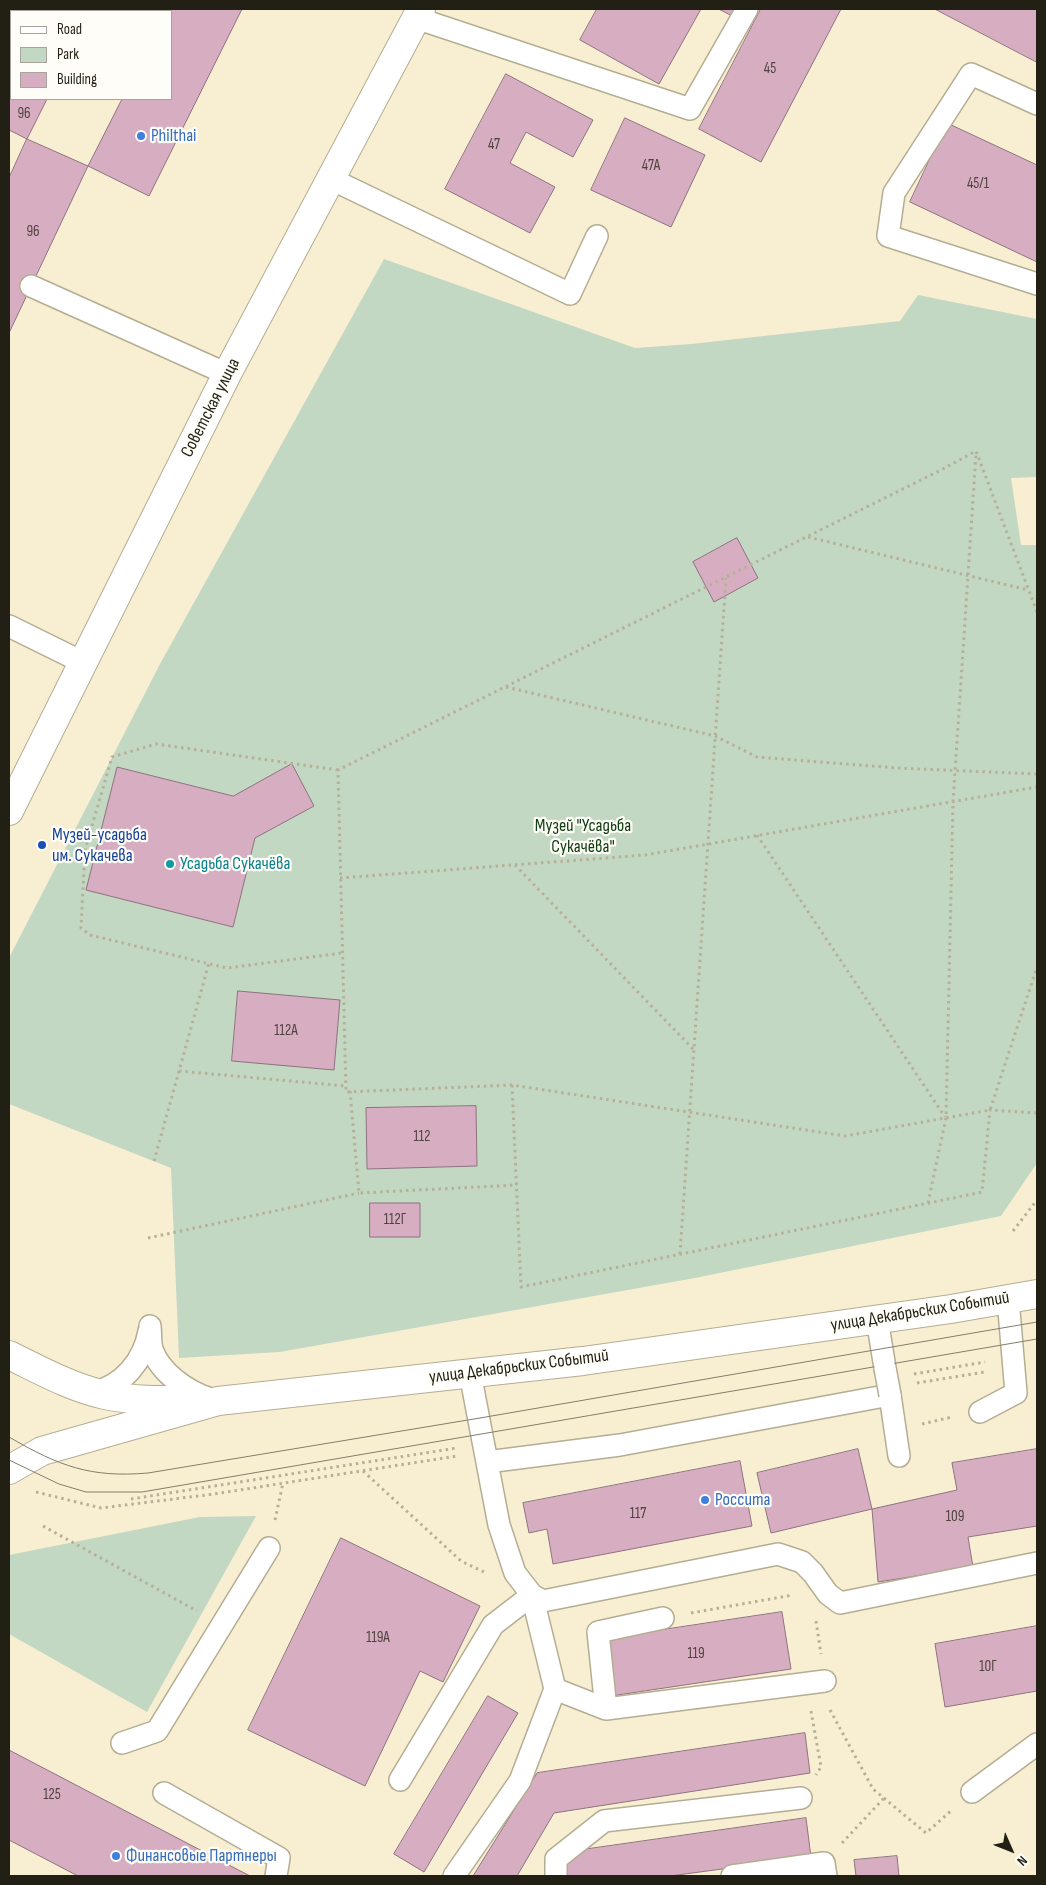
<!DOCTYPE html>
<html>
<head>
<meta charset="utf-8">
<style>
  body { margin:0 }
  #map { position:relative; width:1046px; height:1885px; overflow:hidden; background:#f8efd3; font-family:"Sofia Sans Condensed",sans-serif }
  canvas { display:block }
  .frame { position:absolute; inset:0; border:10px solid #221f14; pointer-events:none }
  .legend { position:absolute; left:10px; top:10px; width:162px; height:90px; box-sizing:border-box; background:#fefdf7; border:1px solid #a6a49c; margin:0; padding:6px 9px; list-style:none; font-size:15px; color:#221f14 }
  .legend li { display:flex; align-items:center; gap:10px; height:25px }
  .legend b { width:25px; border:1px solid #a6a49c }
  .north { position:absolute; left:986px; top:1825px; width:50px; height:50px; -webkit-text-stroke:4px #fefdf7; paint-order:stroke; rotate:134deg; font-size:14px; font-weight:700; line-height:20px; text-align:center; color:#221f14 }
  .north::after { content:''; display:block; margin:auto; width:18px; height:22px; background:#221f14; clip-path:polygon(50% 0,100% 100%,50% 72%,0 100%) }
</style>
</head>
<body>
<div id="map">
<canvas width="1046" height="1885"></canvas>
<div class="frame"></div>
<ul class="legend">
<li><b style="height:6px;background:#fff"></b>Road</li>
<li><b style="height:14px;background:#c3d8c2"></b>Park</li>
<li><b style="height:14px;background:#d7adc1"></b>Building</li>
</ul>
<div class="north">N</div>
</div>
<script>
const ctx = document.querySelector('canvas').getContext('2d');
ctx.lineJoin = 'round';
function fill(path, color) { ctx.fillStyle = color; ctx.fill(path, 'evenodd'); }
function stroke(path, color, width, dash) { ctx.strokeStyle = color; ctx.lineWidth = width; ctx.lineCap = dash ? 'butt' : 'round'; ctx.setLineDash(dash || []); ctx.stroke(path); }
function write(font, color, halo, rows, align = 'center') {
  ctx.font = font + ' "Sofia Sans Condensed",sans-serif'; ctx.lineWidth = 4.5; ctx.setLineDash([]); ctx.textBaseline = 'middle'; ctx.strokeStyle = halo; ctx.fillStyle = color; for (const [text, x, y, turn = 0] of rows) {
    ctx.save(); ctx.translate(x, y); ctx.rotate((+turn || 0) * Math.PI / 180); ctx.textAlign = isNaN(turn) ? turn : align; if (halo) ctx.strokeText(text, 0, 0); ctx.fillText(text, 0, 0); ctx.restore();
  }
}
fill(new Path2D(`
  M 384,259 L 635,348 L 691,344 L 900,321 L 918,295 L 1037,319 L 1037,477 L 1011,478 L 1021,545 L 1037,545 L 1037,1163 L 1001,1216 L 695,1278 L 280,1352 L 179,1358 L 171,1168 L 9,1104 L 9,958 L 160,664 Z
  M 256,1516 L 147,1712 L 9,1634 L 9,1555 L 200,1517 Z`), '#c3d8c2');
const building = new Path2D(`
  M 167,9 L 242,9 L 149,196 L 88,166 L 122,99 L 171,99 L 171,11 L 166,11 Z
  M 597,9 L 701,9 L 659,84 L 580,40 Z
  M 719,9 L 742,9 L 737,18 Z
  M 761,9 L 841,9 L 761,162 L 699,129 Z
  M 935,9 L 1037,9 L 1037,62 Z
  M 9,60 L 11,61 L 11,99 L 47,99 L 27,139 L 9,130 Z
  M 506,74 L 593,120 L 573,157 L 526,132 L 510,163 L 555,187 L 530,233 L 445,189 Z
  M 625,118 L 705,155 L 671,227 L 591,190 Z
  M 947,123 L 1037,165 L 1037,262 L 910,202 Z
  M 27,139 L 88,166 L 9,333 L 9,178 Z
  M 737,538 L 758,578 L 714,602 L 693,562 Z
  M 292,764 L 314,806 L 255,838 L 233,927 L 86,890 L 117,767 L 233,796 Z
  M 238,991 L 340,1000 L 334,1070 L 232,1061 Z
  M 476,1106 L 477,1166 L 367,1169 L 366,1108 Z
  M 370,1203 L 420,1203 L 420,1237 L 370,1237 Z
  M 858,1449 L 872,1509 L 771,1533 L 757,1473 Z
  M 1037,1449 L 1037,1526 L 968,1537 L 973,1567 L 878,1582 L 872,1509 L 957,1490 L 952,1463 Z
  M 740,1461 L 752,1526 L 553,1564 L 547,1529 L 529,1533 L 523,1503 Z
  M 341,1538 L 480,1606 L 443,1682 L 420,1671 L 365,1786 L 248,1730 Z
  M 782,1612 L 791,1669 L 611,1696 L 602,1639 Z
  M 1037,1626 L 1037,1691 L 945,1707 L 935,1644 Z
  M 488,1696 L 518,1713 L 424,1872 L 394,1854 Z
  M 805,1733 L 810,1773 L 554,1813 L 517,1876 L 473,1876 L 537,1773 Z
  M 9,1750 L 250,1876 L 78,1876 L 9,1840 Z
  M 806,1818 L 811,1857 L 670,1876 L 554,1876 L 567,1852 Z
  M 897,1856 L 899,1876 L 856,1876 L 854,1860 Z`);
fill(building, '#d7adc1');
stroke(building, '#8e7380', 1);
const service = new Path2D(`
  M 148,11 L 149,9
  M 416,18 L 690,109 L 747,9
  M 1037,104 L 971,74 L 894,193 L 888,236 L 1037,284
  M 331,179 L 570,294 L 597,236
  M 31,286 L 227,374
  M 9,626 L 84,663
  M 877,1319 L 885,1368
  M 150,1326 C 151,1334 150,1342 152,1349 C 160,1373 188,1392 211,1399
  M 470,1373 L 499,1525 L 515,1573 L 532,1595 L 543,1601 L 778,1554 L 802,1562 L 813,1573 L 828,1594 L 840,1603 L 1037,1563
  M 94,1392 C 123,1386 144,1360 149,1331
  M 980,1412 L 1016,1393 L 1008,1299
  M 487,1462 L 620,1445 L 890,1395 L 899,1456
  M 606,1709 L 598,1632 L 663,1618
  M 122,1743 L 157,1731 L 269,1548
  M 400,1780 L 493,1625 L 532,1595 L 555,1689 L 606,1709 L 825,1681
  M 972,1792 L 1037,1744
  M 164,1793 L 279,1858 L 276,1876
  M 454,1876 L 520,1781 L 555,1689
  M 556,1876 L 556,1859 L 604,1821 L 801,1798
  M 732,1876 L 824,1863 L 826,1876`);
const secondary = new Path2D(`
  M 9,811 L 227,374 L 421,9
  M 9,1355 C 40,1370 70,1387 105,1395 C 132,1401 161,1400 189,1400
  M 9,1470 L 42,1451 L 218,1401 L 583,1361 L 951,1309 L 1037,1294`);
stroke(service, '#b5ad92', 24);
stroke(secondary, '#b5ad92', 30);
stroke(new Path2D(`
  M 808,537 L 1028,590
  M 1037,612 L 976,451 L 941,470 L 338,770 L 346,1092 L 512,1085 L 845,1136 L 990,1110 L 1037,967
  M 506,687 L 715,736 L 757,757 L 897,768 L 1037,774
  M 338,770 L 156,744 L 112,757 L 85,850 L 81,928 L 90,935 L 227,968 L 342,953
  M 757,835 L 945,1117
  M 515,865 L 694,1050
  M 340,878 L 645,855 L 1037,787
  M 179,1071 L 346,1086
  M 512,1085 L 521,1287 L 982,1192 L 990,1110 L 1037,1113
  M 350,1091 L 359,1193 L 517,1185
  M 154,1161 L 209,963
  M 928,1203 L 946,1118 L 953,802 L 976,454
  M 1013,1231 L 1037,1200
  M 148,1238 L 359,1193
  M 680,1254 L 726,578
  M 914,1374 L 985,1362
  M 917,1383 L 985,1372
  M 922,1424 L 952,1417
  M 363,1471 L 461,1561 L 484,1572
  M 36,1492 L 101,1508 L 214,1494 L 457,1456
  M 131,1499 L 457,1448
  M 275,1520 L 283,1483
  M 43,1526 L 197,1611
  M 691,1613 L 793,1595
  M 816,1621 L 821,1654
  M 830,1710 L 873,1789 L 926,1833 L 952,1810
  M 811,1711 L 821,1767 L 816,1775
  M 842,1843 L 884,1798`), '#b7b099', 3, [2.5, 4]);
stroke(service, '#fff', 21);
stroke(secondary, '#fff', 28);
stroke(new Path2D(`
  M 9,1437 C 59,1466 90,1478 148,1473 L 480,1418 L 1037,1322
  M 9,1460 L 59,1484 L 86,1492 L 142,1492 L 1037,1339`), '#837d6a', 1);
const serviceBridge = new Path2D(`
  M 885,1368 L 890,1395`);
stroke(serviceBridge, '#b5ad92', 24, []);
stroke(serviceBridge, '#fff', 21);
for (const [x, y, r, color] of [
  [141,136,5,"#3f7fe0"],
  [42,845,5,"#1a4fb4"],
  [170,864,5,"#0f9aa8"],
  [705,1500,5,"#3f7fe0"],
  [116,1856,5,"#3f7fe0"]
]) { const dot = new Path2D(); dot.arc(x, y, r, 0, 2 * Math.PI); ctx.fillStyle = color; ctx.fill(dot); stroke(dot, '#fefdf7', 2); }
write('15px', '#4f423f', null, [
  ["45",770,69],
  ["96",24,114],
  ["47",494,145],
  ["47А",651,166],
  ["45/1",978,184],
  ["96",33,232],
  ["112А",286,1031],
  ["112",422,1137],
  ["112Г",395,1220],
  ["117",638,1514],
  ["109",955,1517],
  ["119А",378,1638],
  ["119",696,1654],
  ["10Г",988,1667],
  ["125",52,1795]
]);
write('18px', '#366cbe', '#fefdf7', [
  ["Philthai",151,136],
  ["Россита",715,1500],
  ["Финансовые Партнеры",126,1856]
], 'left');
write('18px', '#221f14', '#fefdf7', [
  ["Советская улица",211,408,-63],
  ["улица Декабрьских Событий",920,1312,-9],
  ["улица Декабрьских Событий",519,1367,-7]
]);
write('18px', '#0f3c10', '#fefdf7', [
  ["Музей \"Усадьба",583,826],
  ["Сукачёва\"",583,847]
]);
write('18px', '#164399', '#fefdf7', [
  ["Музей-усадьба",52,835],
  ["им. Сукачева",52,856]
], 'left');
write('18px', '#0d838f', '#fefdf7', [
  ["Усадьба Сукачёва",180,864]
], 'left');
</script>
</body>
</html>
